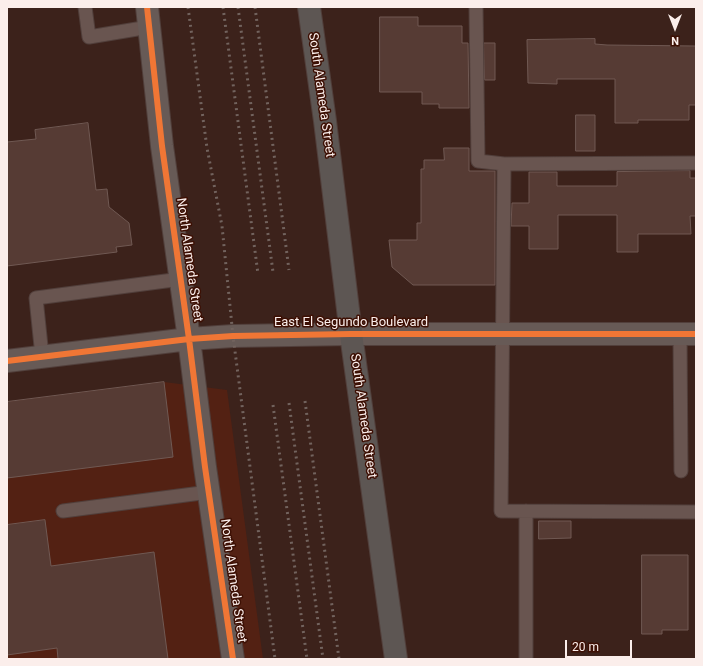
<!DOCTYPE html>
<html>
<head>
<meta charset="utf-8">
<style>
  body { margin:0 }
  #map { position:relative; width:703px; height:666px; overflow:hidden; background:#3c221b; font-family:Roboto,sans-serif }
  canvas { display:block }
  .frame { position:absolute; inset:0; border:8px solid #fbeeeb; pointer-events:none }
  .north { position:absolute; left:655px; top:8px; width:40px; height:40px; -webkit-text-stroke:3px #3d1004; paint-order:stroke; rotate:180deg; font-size:11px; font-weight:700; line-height:16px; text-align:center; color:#fbeeeb }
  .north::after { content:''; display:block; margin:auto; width:14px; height:18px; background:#fbeeeb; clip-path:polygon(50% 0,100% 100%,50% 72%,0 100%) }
  .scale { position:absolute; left:565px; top:640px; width:67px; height:18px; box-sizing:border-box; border:2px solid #fbeeeb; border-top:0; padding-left:5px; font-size:12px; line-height:14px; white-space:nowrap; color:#fbeeeb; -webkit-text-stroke:3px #3d1004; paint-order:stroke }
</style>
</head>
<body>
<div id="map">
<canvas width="703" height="666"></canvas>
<div class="frame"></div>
<div class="north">N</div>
<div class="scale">20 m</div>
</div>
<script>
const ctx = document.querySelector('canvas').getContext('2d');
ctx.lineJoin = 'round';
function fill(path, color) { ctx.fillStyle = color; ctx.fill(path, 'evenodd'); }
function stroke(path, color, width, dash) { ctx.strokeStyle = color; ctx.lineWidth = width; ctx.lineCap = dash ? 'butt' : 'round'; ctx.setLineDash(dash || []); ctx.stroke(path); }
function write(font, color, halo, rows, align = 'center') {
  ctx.font = font + ' Roboto,sans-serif'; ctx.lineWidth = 3; ctx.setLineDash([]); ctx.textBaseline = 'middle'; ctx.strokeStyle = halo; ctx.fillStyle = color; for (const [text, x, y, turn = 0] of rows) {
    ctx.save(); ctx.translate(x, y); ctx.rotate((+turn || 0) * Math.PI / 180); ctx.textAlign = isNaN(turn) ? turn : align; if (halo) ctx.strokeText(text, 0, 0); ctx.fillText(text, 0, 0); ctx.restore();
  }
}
fill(new Path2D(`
  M 164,382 L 227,390 L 263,659 L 7,659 L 7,402 Z`), '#532113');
const building = new Path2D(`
  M 380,17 L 418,17 L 418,26 L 462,26 L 462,43 L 468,43 L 469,108 L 439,108 L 439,104 L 422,104 L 422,92 L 380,92 Z
  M 595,39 L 595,44 L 607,45 L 696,46 L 696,105 L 689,105 L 689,120 L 638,120 L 638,123 L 615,123 L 615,79 L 557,79 L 557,84 L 528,83 L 527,40 Z
  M 484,43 L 495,43 L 495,80 L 485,80 Z
  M 576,115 L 595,115 L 595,151 L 576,151 Z
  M 88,123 L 96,190 L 107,189 L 109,207 L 129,223 L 132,245 L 116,247 L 117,252 L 7,266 L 7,142 L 36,139 L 35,130 Z
  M 444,148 L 469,148 L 469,171 L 495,171 L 495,285 L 413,285 L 392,267 L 389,240 L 417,240 L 417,223 L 421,223 L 421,169 L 424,169 L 424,160 L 444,160 Z
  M 690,171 L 690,178 L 696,178 L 696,216 L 690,216 L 691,234 L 638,234 L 638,252 L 617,252 L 617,215 L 558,215 L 558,249 L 529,249 L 529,226 L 511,226 L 512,203 L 529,203 L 529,172 L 557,172 L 557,186 L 617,186 L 617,172 Z
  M 164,382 L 173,457 L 7,478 L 7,402 Z
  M 45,520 L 51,566 L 154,552 L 168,659 L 58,659 L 57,648 L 7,655 L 7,525 Z
  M 539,521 L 571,521 L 571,538 L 539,539 Z
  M 642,555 L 688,555 L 688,630 L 662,630 L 662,634 L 642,634 Z`);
fill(building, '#563b34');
stroke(building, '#705953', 1);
const lane = new Path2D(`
  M 85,7 L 89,37 L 149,27
  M 476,7 L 478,161 L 504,164 L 696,163
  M 504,164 L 501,511 L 696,512
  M 680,334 L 681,471
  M 42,356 L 36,298 L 181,279
  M 63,511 L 209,492
  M 526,511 L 526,659`);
const secondary = new Path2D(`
  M 147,7 L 162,146 L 189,339 L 205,467 L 233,659
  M 7,361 L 189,339 L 233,336 L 351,334 L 696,334`);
const primary = new Path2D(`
  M 309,7 L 325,121 L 351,334 L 396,659`);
stroke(lane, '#513f3b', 15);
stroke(secondary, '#513f3b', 24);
stroke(primary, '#513f3b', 24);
stroke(lane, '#695550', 13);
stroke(secondary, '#675a56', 22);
stroke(primary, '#5d5653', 22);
stroke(new Path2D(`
  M 188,7 L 207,148 L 222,226 L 233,336 L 275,659
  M 223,7 L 258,274
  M 238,7 L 273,272
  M 255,7 L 289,270
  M 305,401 L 339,659
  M 289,403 L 323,659
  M 273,405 L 307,659`), '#72635e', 3, [2, 4]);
stroke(new Path2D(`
  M 147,7 L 162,146 L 189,339 L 205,467 L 233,659
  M 7,361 L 189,339 L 233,336 L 351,334 L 696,334`), '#f07635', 6);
write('13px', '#fbeeeb', '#3d1004', [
  ["South Alameda Street",321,95,82],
  ["North Alameda Street",189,260,82],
  ["East El Segundo Boulevard",351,323],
  ["South Alameda Street",363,416,82],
  ["North Alameda Street",233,581,82]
]);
</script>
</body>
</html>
